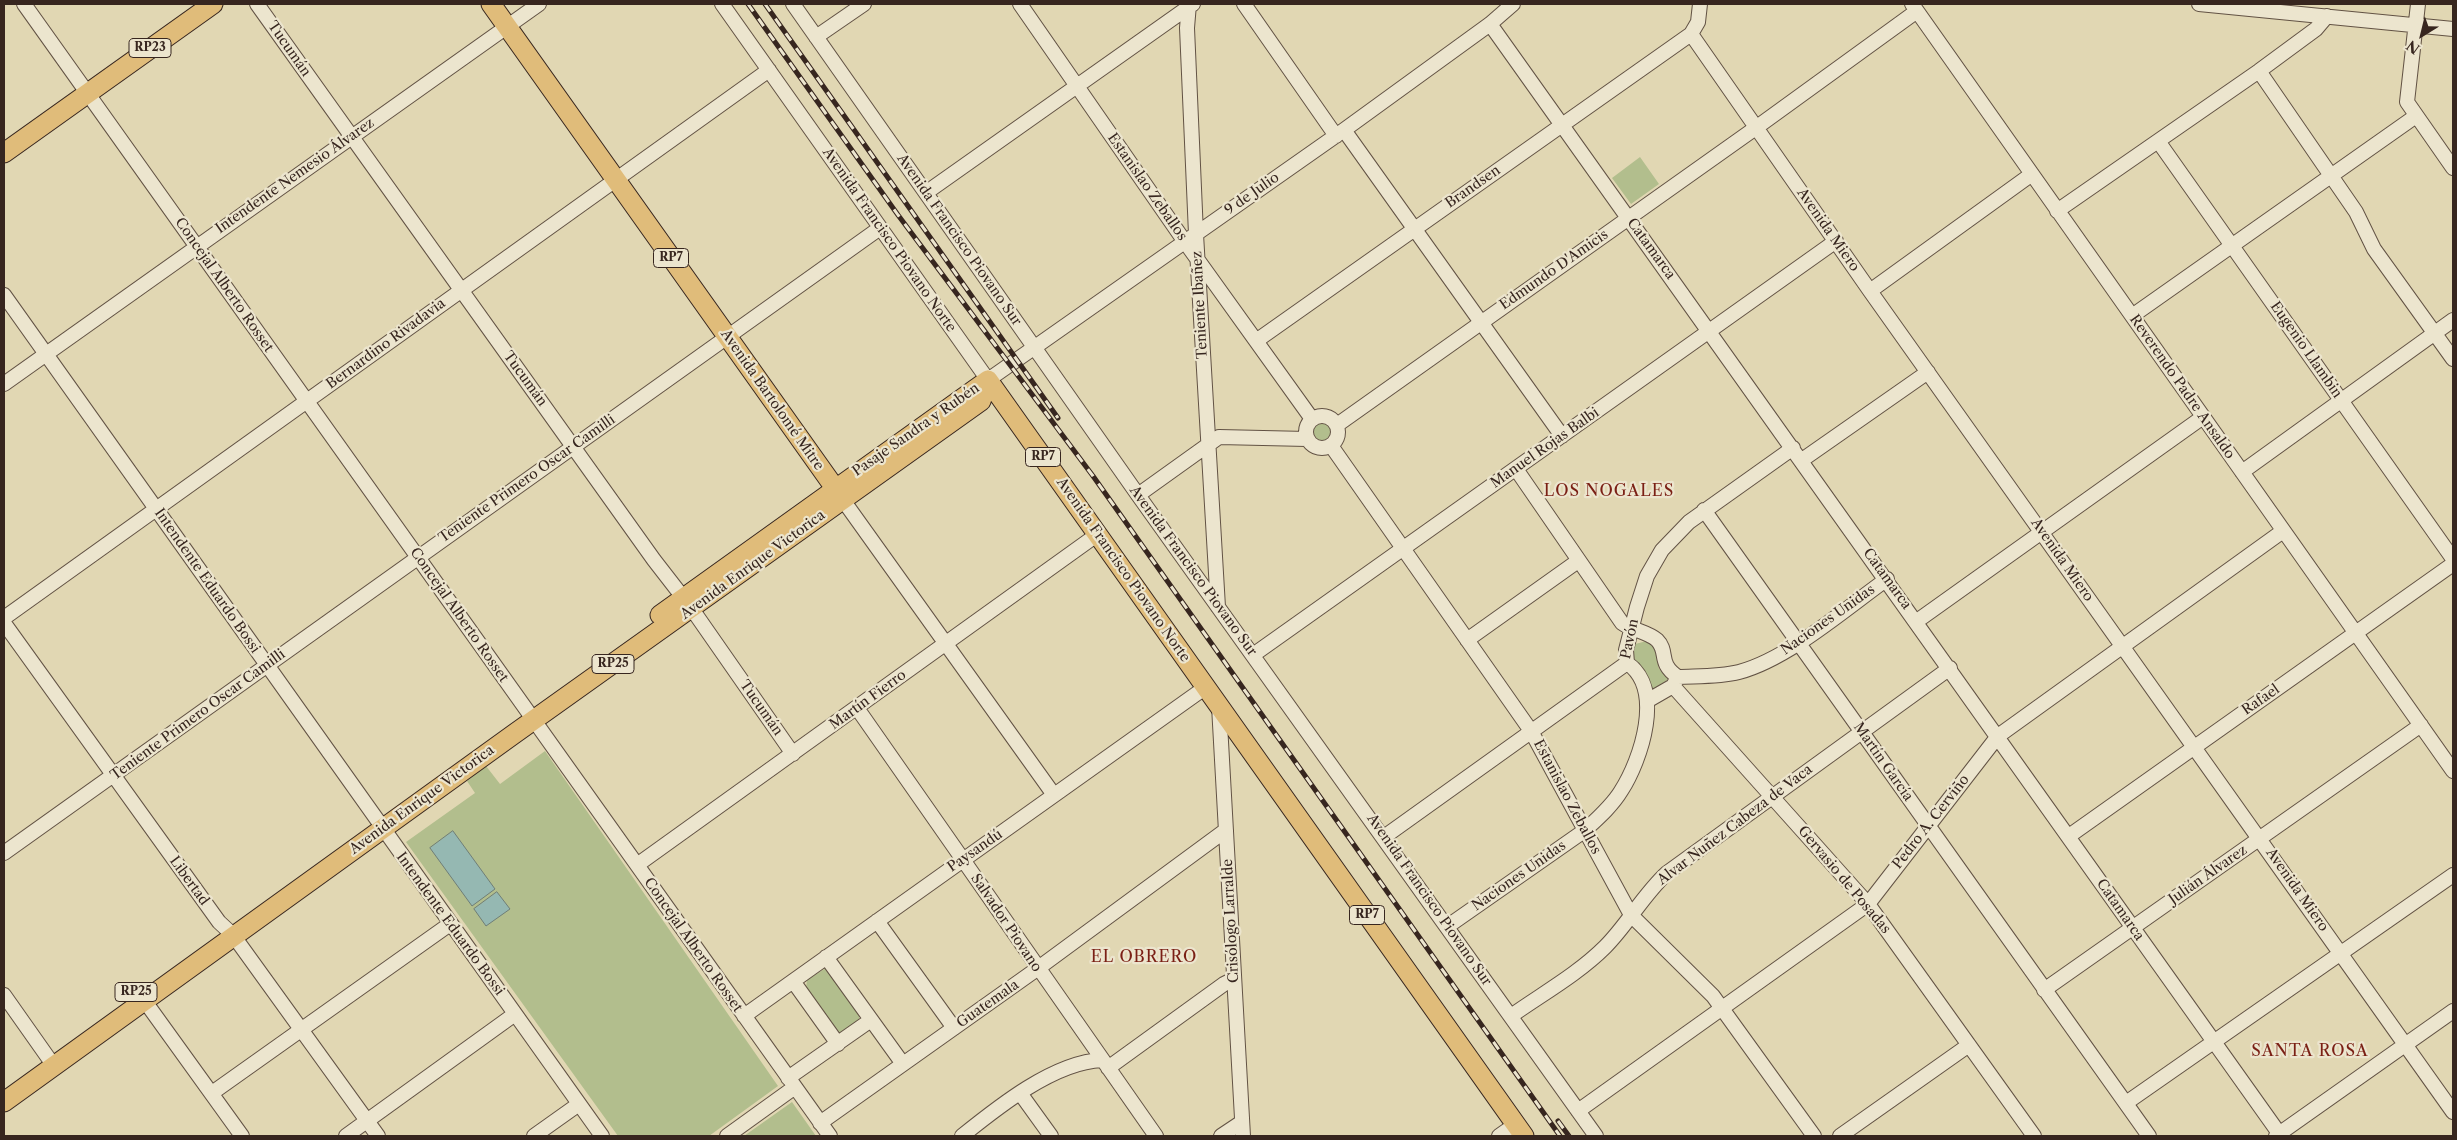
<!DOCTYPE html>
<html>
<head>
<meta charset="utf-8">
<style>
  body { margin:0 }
  #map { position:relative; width:2457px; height:1140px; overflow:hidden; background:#e1d7b3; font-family:"Libre Caslon Text",serif }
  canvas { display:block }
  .frame { position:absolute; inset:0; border:5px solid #37261f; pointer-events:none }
  .north { position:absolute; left:2397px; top:10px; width:50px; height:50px; -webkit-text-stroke:4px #ece5ce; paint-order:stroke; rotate:216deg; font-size:14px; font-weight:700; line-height:20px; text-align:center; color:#37261f }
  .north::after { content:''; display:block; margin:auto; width:18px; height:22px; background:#37261f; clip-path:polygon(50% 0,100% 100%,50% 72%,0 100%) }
</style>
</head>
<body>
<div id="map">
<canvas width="2457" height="1140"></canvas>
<div class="frame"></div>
<div class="north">N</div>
</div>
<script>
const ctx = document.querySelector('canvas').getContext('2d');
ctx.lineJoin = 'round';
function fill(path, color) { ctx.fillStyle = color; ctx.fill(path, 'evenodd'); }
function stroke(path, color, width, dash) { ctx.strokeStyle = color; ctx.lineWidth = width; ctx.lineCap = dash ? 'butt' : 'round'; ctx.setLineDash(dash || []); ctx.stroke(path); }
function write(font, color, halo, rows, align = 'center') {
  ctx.font = font + ' "Libre Caslon Text",serif'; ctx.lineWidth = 4.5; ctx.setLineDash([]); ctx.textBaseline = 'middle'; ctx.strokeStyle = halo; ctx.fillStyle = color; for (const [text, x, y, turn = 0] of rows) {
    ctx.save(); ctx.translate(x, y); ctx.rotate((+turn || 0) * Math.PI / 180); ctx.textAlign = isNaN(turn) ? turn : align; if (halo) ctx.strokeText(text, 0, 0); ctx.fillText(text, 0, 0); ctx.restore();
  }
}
fill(new Path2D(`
  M 1640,157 L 1659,184 L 1631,204 L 1612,178 Z
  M1311 433a11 11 0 1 1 22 0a11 11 0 1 1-22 0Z
  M 1647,641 L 1654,646 L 1659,669 L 1670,678 L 1650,692 L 1644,670 L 1633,660 L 1635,644 Z
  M 545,751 L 778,1086 L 709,1136 L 618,1136 L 406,842 L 475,793 L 467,781 L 486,766 L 500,784 Z
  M 826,968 L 859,1011 L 859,1022 L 841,1034 L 837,1031 L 806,988 L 807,980 Z
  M 792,1102 L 816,1136 L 744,1136 Z`), '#b2be8d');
const water = new Path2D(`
  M 453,831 L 495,889 L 472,906 L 430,848 Z
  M 497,892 L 510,909 L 486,926 L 474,909 Z`);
fill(water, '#95b8b2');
stroke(water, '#6f7e77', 1);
const minor = new Path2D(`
  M 24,4 L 830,1136
  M 257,4 L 654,560 L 692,609 L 793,754
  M 722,4 L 988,380 L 1344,130 L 1490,24 L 1513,4
  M 793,4 L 1138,495 L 1596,1136
  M 1020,4 L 1185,242 L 1312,419
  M 1189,4 L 1187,28 L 1196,234 L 1218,607
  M 1244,4 L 1336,136
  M 1912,4 L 2453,771
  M 2199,4 L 2453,29
  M 2418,4 L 2407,102 L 2453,168
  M 1490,24 L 2281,1136
  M 1691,34 L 1870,291 L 2453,1112
  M 816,37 L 864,4
  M 2259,71 L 2356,212 L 2374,249 L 2453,359
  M 1344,130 L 1562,436
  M 2158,141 L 2453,559
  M 927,192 L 1193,4
  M 2057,211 L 2259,71 L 2316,29 L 2327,16
  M 1870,291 L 2032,174
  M 4,295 C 204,575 402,856 602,1136
  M 2132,316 L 2416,116
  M 1256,341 L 1691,34 L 1698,22 L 1700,4
  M 4,384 L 539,4
  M1306 432a16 16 0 1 1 32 0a16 16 0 1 1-32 0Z
  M 1337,425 L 1757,127 L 1917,11
  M 1332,447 L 1531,731 L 1631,915 L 1713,996 L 1814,1136
  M 1802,460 L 1928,372
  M 1516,469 L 1622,623 C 1632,630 1648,632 1657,640 C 1669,652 1657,663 1678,677
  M 2242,472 L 2453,320
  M 1138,495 L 1219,437 L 1307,439
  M 843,500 L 1054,795
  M 1704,510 L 2149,1136
  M 4,618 L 769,70
  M 1917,621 L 2203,417
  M 4,623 L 219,922 L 233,935 L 378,1136
  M 1467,640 L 1578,561
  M 1253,655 L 1836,241
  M 1627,663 L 1626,650 L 1637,607 L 1647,576 L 1662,550 L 1689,522 L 1793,448
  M 1673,686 L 1868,904 L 2034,1136
  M 1647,701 L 1673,686 L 1678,677 C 1698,676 1719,677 1739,672 C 1788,659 1845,609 1887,579
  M 1219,706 L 1243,1136
  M 857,708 L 1156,1136
  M 2069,836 L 2453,564
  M 1384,837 L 1627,663
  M 4,853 L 880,228
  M 637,865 L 1098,534
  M 877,921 L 954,1028
  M 1448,926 L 1584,831 C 1597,819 1612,806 1621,791 C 1641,760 1665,689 1627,663
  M 826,957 L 903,1064
  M 793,981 L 838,1044
  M 2044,990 L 2421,725
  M 4,995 L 54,1066
  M 144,1000 L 242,1136
  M 744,1016 L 1206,687
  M 1511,1016 C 1542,994 1578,974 1605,947 C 1628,924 1643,895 1667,873 L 1950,668
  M 1108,1068 L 1224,984 L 1234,979
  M 788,1078 L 871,1020
  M 212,1093 L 450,924
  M 1020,1093 L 1051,1136
  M 2126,1103 L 2453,875
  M 1578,1111 L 1868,904 L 1998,736 L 2283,531
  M 820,1123 L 1037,969 L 1226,830
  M 346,1136 L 515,1014
  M 534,1136 L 579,1104
  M 727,1136 L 795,1087
  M 962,1136 C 998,1107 1054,1062 1102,1060
  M 1221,1136 L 1242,1122
  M 1499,1136 L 1516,1124
  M 1840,1136 L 1969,1045
  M 2276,1136 L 2453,1011`);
const major = new Path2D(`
  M 491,4 L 842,498
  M 4,153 L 213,4
  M 988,380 L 1524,1136
  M 660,615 L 988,380
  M 4,1102 L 514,734 L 981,401 L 988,380`);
stroke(minor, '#625244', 16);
stroke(major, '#37261f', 21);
stroke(minor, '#ece5ce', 14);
stroke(major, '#e0bc7a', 19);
const rail = new Path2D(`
  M 748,4 L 898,215 L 1093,476 L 1560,1136
  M 765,4 L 1058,418
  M 1558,1121 L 1569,1136`);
stroke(rail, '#37261f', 5);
stroke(rail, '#ece5ce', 3, [9]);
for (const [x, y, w] of [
  [150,48,42],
  [671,258,35],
  [1043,457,35],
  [613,664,42],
  [1367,915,35],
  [136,992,42]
]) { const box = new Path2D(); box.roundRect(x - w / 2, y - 9.5, w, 19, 4); ctx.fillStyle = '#ece5ce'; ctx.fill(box); stroke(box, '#37261f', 1); }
write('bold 12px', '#37261f', null, [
  ["RP23",150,48],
  ["RP7",671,258],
  ["RP7",1043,457],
  ["RP25",613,664],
  ["RP7",1367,915],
  ["RP25",136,992]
]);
write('14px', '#37261f', '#ece5ce', [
  ["Tucumán",289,49,55],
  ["Intendente Nemesio Álvarez",295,176,-35],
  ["Estanislao Zeballos",1147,187,55],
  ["Brandsen",1473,187,-35],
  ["9 de Julio",1252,194,-35],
  ["Avenida Miero",1828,230,55],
  ["Avenida Francisco Piovano Norte",889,240,55],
  ["Avenida Francisco Piovano Sur",959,240,55],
  ["Catamarca",1651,249,54],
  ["Edmundo D'Amicis",1554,270,-35],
  ["Concejal Alberto Rosset",224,285,55],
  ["Teniente Ibañez",1200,305,-93],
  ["Bernardino Rivadavia",386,344,-36],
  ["Eugenio Llambin",2306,350,55],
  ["Tucumán",525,379,54],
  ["Reverendo Padre Ansaldo",2182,387,55],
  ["Avenida Bartolomé Mitre",772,400,55],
  ["Pasaje Sandra y Rubén",916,430,-35],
  ["Manuel Rojas Balbi",1545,448,-35],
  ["Teniente Primero Oscar Camilli",527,479,-35],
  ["Avenida Miero",2062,560,55],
  ["Avenida Enrique Victorica",753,565,-36],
  ["Avenida Francisco Piovano Norte",1123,570,55],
  ["Avenida Francisco Piovano Sur",1193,571,54],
  ["Catamarca",1887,579,54],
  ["Intendente Eduardo Bossi",207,581,55],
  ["Concejal Alberto Rosset",459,615,55],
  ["Naciones Unidas",1828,620,-35],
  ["Pavón",1630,639,-78],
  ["Martín Fierro",868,700,-36],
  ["Rafael",2261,700,-35],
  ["Tucumán",761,708,55],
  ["Teniente Primero Oscar Camilli",198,715,-36],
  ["Martín García",1883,762,55],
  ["Estanislao Zeballos",1567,797,62],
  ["Avenida Enrique Victorica",422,800,-36],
  ["Pedro A. Cerviño",1931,822,-52],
  ["Alvar Nuñez Cabeza de Vaca",1735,825,-37],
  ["Paysandú",975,851,-35],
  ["Julián Álvarez",2208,875,-35],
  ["Naciones Unidas",1519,876,-35],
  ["Gervasio de Posadas",1844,880,50],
  ["Libertad",189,881,54],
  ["Avenida Miero",2297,890,55],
  ["Avenida Francisco Piovano Sur",1429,900,55],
  ["Catamarca",2120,910,55],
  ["Crisólogo Larralde",1231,921,-93],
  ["Salvador Piovano",1006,923,56],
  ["Intendente Eduardo Bossi",450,924,54],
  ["Concejal Alberto Rosset",693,945,55],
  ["Guatemala",988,1004,-35]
]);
ctx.letterSpacing = '1px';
write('16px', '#7a1f14', '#ece5ce', [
  ["LOS NOGALES",1609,491],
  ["EL OBRERO",1144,957],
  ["SANTA ROSA",2310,1051]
]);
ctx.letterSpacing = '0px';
</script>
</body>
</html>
